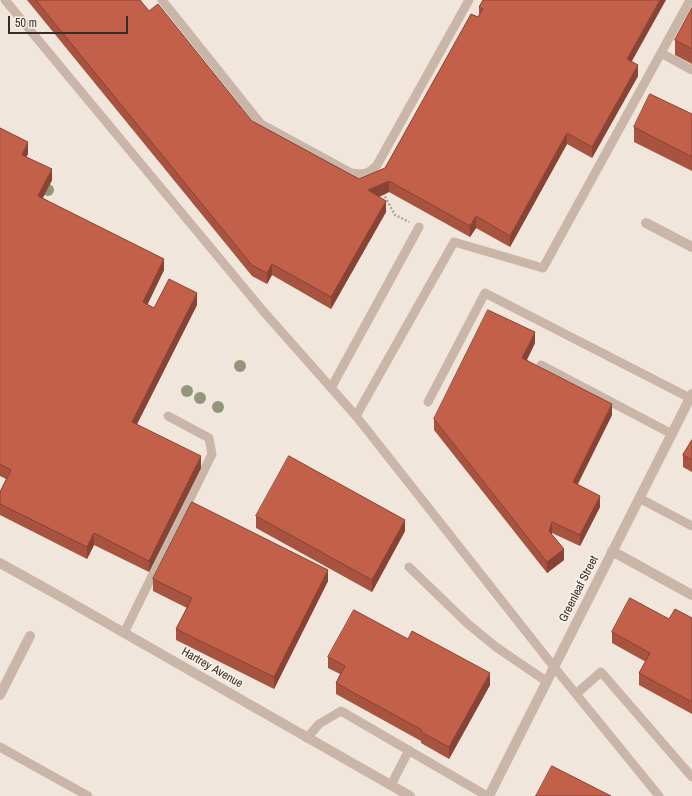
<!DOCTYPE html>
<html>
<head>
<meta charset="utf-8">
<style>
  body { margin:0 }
  #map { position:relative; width:692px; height:796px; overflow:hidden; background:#f1e6dc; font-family:"Archivo Narrow",sans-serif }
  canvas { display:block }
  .scale { position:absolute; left:8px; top:16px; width:120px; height:18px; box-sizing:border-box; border:2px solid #362c28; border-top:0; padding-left:5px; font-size:12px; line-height:14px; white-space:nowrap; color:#362c28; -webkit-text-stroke:3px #f9f1e9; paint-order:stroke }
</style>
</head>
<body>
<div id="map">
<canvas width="692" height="796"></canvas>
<div class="scale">50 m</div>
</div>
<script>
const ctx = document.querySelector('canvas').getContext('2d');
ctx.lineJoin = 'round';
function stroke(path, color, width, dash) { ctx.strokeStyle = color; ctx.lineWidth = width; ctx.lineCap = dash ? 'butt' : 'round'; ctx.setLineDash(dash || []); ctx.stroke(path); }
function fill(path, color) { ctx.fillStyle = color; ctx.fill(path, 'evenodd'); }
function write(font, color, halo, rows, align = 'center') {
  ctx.font = font + ' "Archivo Narrow",sans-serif'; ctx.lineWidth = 3.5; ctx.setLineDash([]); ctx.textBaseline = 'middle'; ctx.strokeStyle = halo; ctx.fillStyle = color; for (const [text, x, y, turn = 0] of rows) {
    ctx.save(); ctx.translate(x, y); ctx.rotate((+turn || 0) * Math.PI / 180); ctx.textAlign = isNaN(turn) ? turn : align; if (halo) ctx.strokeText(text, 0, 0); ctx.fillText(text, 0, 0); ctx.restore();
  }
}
stroke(new Path2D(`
  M 383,193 L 395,215 L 409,222`), '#b5a093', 2.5, [2, 2]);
stroke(new Path2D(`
  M 5,0 L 264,312 L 356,416 L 454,242 L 543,268 L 690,0
  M 162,0 L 261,124 L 351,173 C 363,175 369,174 377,165 L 469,0
  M 661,53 L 692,70
  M 541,365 L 672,434
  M 331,388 L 419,227
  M 428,402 L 485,293 L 690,398
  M 356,416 L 554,667 L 659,796
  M 639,498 L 692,526
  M 409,567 L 468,624 L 496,647 L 546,681
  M 124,633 L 212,454 L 209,438 L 168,416
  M 576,694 L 601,672 L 692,777
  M 307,738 L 319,724 L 341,711 L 487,796
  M 0,747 L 88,796
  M 391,785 L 409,750`), '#c9b6a8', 9);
stroke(new Path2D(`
  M 646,223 L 692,247
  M 612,551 L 692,595
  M 0,563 L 63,598 L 410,796
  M 0,695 L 30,636
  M 489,796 L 692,394`), '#c9b6a8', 10);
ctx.fillStyle = '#94967c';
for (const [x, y] of [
  [48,190],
  [240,366],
  [187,391],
  [200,398],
  [218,407]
]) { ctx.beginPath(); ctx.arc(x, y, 6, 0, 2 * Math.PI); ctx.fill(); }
fill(new Path2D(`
  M 27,0 L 140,0 L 149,11 L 252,121 L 359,179 L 385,168 L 478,17 L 479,15 L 479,7 L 632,61 L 638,76 L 592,158 L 567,144 L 510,247 L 476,228 L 470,237 L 389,192 L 379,197 L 386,212 L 331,309 L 272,275 L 267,284 L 252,276 Z
  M 692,8 L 692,64 L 675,55 L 675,40 Z
  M 692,114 L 692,171 L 634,142 L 634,127 Z
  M 0,128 L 28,154 L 26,157 L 52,180 L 43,198 L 164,270 L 147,305 L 154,308 L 197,305 L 137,424 L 201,468 L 149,572 L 94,545 L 87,559 L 0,515 L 0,492 L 6,479 L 0,476 Z
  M 535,343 L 527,360 L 612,415 L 578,484 L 600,507 L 580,546 L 552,533 L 552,535 L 564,560 L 547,573 L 434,430 L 434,419 Z
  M 692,440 L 692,472 L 683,467 L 683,455 Z
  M 256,516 L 405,531 L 372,592 L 256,528 Z
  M 153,579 L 328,581 L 274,689 L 176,640 L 176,629 L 187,608 L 153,591 Z
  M 692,618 L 692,714 L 639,685 L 639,673 L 646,662 L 612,643 L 612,632 L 669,619 Z
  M 328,657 L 490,685 L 449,759 L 421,743 L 421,741 L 336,694 L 336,683 L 340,674 L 328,668 Z`), '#a75340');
fill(new Path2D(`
  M 660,0 L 666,0 L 627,70 L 627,59 Z
  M 638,65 L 638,76 L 592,158 L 592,147 Z
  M 567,133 L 567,144 L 510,247 L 510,236 Z
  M 28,142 L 28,154 L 22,166 L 22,155 Z
  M 52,169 L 52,180 L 38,207 L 38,196 Z
  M 389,181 L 389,192 L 368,202 L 368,190 Z
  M 386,201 L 386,212 L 331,309 L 331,297 Z
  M 476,216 L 476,228 L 470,237 L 470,226 Z
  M 164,259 L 164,270 L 143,314 L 143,302 Z
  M 272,264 L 272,275 L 267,284 L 267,273 Z
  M 197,293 L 197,305 L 132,434 L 132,422 Z
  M 535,332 L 535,343 L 522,369 L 522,358 Z
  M 612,404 L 612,415 L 573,493 L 573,482 Z
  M 201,456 L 201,468 L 149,572 L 149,561 Z
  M 600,496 L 600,507 L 580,546 L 580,535 Z
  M 405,520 L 405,531 L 372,592 L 372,580 Z
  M 552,522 L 552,533 L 549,542 L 549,531 Z
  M 94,533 L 94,545 L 87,559 L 87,547 Z
  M 564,549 L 564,560 L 547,573 L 547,562 Z
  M 328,570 L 328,581 L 274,689 L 274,677 Z
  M 490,673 L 490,685 L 449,759 L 449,747 Z`), '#884334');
const building = new Path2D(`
  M 36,0 L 140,0 L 149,11 L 158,4 L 252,121 L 359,179 L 385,168 L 471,14 L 478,17 L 483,9 L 479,7 L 483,0 L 660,0 L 627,59 L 638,65 L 592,147 L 567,133 L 510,236 L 476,216 L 470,226 L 389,181 L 368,190 L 386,201 L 331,297 L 272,264 L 267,273 L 252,265 Z
  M 692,8 L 692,49 L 675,40 Z
  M 650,94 L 692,114 L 692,157 L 634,127 Z
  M 0,128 L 28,142 L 22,155 L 52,169 L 38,196 L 164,259 L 143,302 L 154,308 L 169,279 L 197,293 L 132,422 L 201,456 L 149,561 L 94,533 L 87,547 L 0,504 L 0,492 L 11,470 L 0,464 Z
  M 488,310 L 535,332 L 522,358 L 612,404 L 573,482 L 600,496 L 580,535 L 552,522 L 549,531 L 564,549 L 547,562 L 434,419 Z
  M 692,440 L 692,460 L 683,455 Z
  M 289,456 L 405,520 L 372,580 L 256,516 Z
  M 192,502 L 328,570 L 274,677 L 176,629 L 192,598 L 153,579 Z
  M 630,598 L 669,619 L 675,609 L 692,618 L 692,702 L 639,673 L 650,653 L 612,632 Z
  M 354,610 L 408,639 L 412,631 L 490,673 L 449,747 L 421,732 L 422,730 L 336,683 L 345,666 L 328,657 Z
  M 552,766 L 611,796 L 536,796 Z`);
fill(building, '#c2604a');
stroke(building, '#884334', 1);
write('12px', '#362c28', '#f9f1e9', [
  ["Greenleaf Street",579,589,-63],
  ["Hartrey Avenue",212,668,30]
]);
</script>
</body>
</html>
